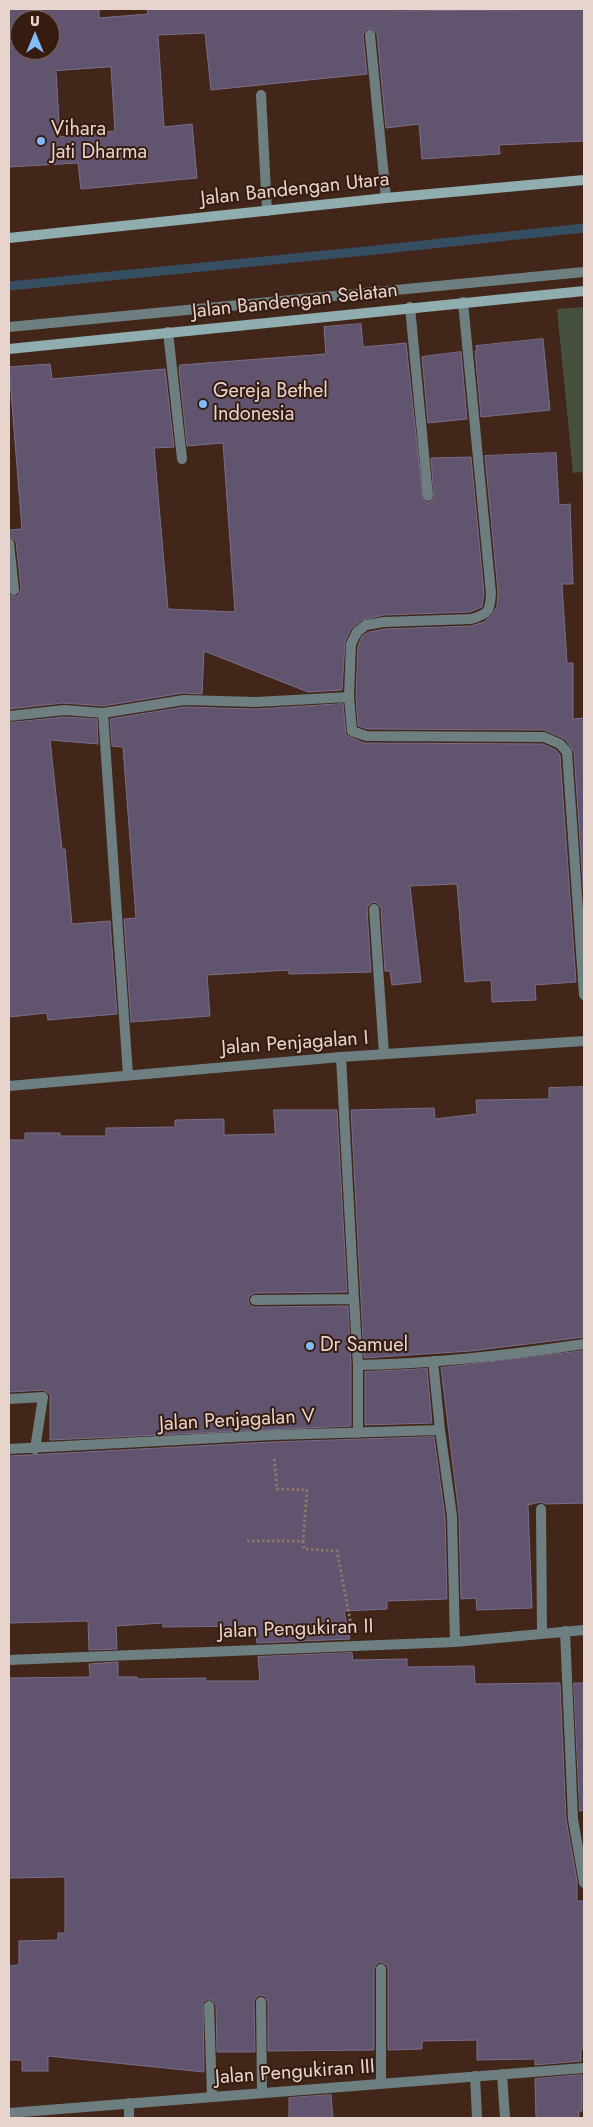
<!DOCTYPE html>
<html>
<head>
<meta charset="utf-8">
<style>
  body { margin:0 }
  #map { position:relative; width:593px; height:2127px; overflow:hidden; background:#412619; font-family:Jost,sans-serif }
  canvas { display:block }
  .frame { position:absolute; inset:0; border:10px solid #e7d5cd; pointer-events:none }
  .north { position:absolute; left:10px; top:10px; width:50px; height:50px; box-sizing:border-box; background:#361c10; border:1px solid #7d665c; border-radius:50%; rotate:0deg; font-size:14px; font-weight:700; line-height:20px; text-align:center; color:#e7d5cd }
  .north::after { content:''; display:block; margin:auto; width:18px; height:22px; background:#83bcfb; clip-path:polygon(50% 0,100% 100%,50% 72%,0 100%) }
</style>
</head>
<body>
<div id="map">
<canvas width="593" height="2127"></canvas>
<div class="frame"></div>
<div class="north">U</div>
</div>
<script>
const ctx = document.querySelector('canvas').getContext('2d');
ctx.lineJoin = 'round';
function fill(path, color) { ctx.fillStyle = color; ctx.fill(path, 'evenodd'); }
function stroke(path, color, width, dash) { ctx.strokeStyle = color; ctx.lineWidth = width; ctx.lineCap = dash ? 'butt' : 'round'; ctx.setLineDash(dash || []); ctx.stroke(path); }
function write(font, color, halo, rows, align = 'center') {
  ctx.font = font + ' Jost,sans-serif'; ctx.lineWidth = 4; ctx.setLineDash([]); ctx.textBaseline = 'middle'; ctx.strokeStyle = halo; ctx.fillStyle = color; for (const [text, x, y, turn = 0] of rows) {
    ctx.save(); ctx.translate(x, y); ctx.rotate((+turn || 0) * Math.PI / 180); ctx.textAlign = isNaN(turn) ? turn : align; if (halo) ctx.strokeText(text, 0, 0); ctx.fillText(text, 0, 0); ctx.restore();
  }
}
fill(new Path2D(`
  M 584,307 L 584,493 L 582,472 L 573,473 L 557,309 Z`), '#45513d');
stroke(new Path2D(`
  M 9,286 L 366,251 L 584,228`), '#364e61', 9);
const building = new Path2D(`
  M 9,9 L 99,9 L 99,18 L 148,14 L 147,9 L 397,9 L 397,11 L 584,9 L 584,141 L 499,145 L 500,154 L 422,159 L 419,124 L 386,128 L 377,34 L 372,29 L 366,29 L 363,35 L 367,74 L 211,90 L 205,33 L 158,35 L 164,127 L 192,124 L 197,178 L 81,189 L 78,163 L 9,167 ZM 20,20 L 50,20 L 50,50 L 20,50 ZM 111,67 L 115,131 L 60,137 L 56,71 Z
  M 361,324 L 363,347 L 406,343 L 423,500 L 429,503 L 434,498 L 431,458 L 471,457 L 484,593 L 482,607 L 470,612 L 384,615 L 362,620 L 351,629 L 345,641 L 342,690 L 308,692 L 204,651 L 202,694 L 183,693 L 103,706 L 63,703 L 9,709 L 9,594 L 12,596 L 18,596 L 21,589 L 16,542 L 14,539 L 9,536 L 9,530 L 22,529 L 9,367 L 50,364 L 52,379 L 165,369 L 174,447 L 154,448 L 168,609 L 235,612 L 223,443 L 187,446 L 179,368 L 180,365 L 326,354 L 324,327 Z
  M 543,339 L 550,410 L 481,417 L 475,351 L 477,350 L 476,346 Z
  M 461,352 L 467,419 L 428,423 L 422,357 Z
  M 556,453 L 559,505 L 570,504 L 573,584 L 562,584 L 567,663 L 573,663 L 573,719 L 584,718 L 584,900 L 574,752 L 565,739 L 544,730 L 367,729 L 358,726 L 356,697 L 358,646 L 362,636 L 369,632 L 385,629 L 471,626 L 484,622 L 492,615 L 497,606 L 498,592 L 485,456 Z
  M 343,704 L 346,735 L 364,743 L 543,744 L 556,750 L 560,755 L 576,982 L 535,985 L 536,1000 L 492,1002 L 491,980 L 465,982 L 457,884 L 410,886 L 421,982 L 392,985 L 390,971 L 385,971 L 381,908 L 377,903 L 373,902 L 368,906 L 367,909 L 371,972 L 289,974 L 289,970 L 207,975 L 210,1016 L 131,1022 L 124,919 L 136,918 L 123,747 L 112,746 L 110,719 L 184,707 L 256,709 Z
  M 64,717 L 97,719 L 98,744 L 50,740 L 62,849 L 65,849 L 72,924 L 110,921 L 117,1014 L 48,1020 L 47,1013 L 9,1017 L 9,723 Z
  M 584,1087 L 584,1337 L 471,1351 L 364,1358 L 351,1110 L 434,1108 L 435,1119 L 477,1114 L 476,1100 L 549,1099 L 549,1088 Z
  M 274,1110 L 337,1110 L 347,1292 L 255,1293 L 249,1296 L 248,1301 L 251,1306 L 255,1307 L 348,1306 L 351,1365 L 351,1426 L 50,1440 L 50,1394 L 43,1390 L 9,1392 L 9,1140 L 25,1140 L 25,1133 L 60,1133 L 60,1136 L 106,1136 L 106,1128 L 175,1127 L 175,1120 L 224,1119 L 224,1135 L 275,1134 Z
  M 584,1351 L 584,1503 L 546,1504 L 540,1502 L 528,1505 L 532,1608 L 477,1610 L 476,1598 L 461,1599 L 459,1515 L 441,1368 Z
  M 427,1369 L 432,1423 L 365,1425 L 365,1372 Z
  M 434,1437 L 445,1517 L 447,1599 L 387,1601 L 387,1609 L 344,1611 L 350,1639 L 257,1643 L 255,1626 L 163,1627 L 163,1623 L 116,1626 L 117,1649 L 89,1650 L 88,1621 L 9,1623 L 9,1456 L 272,1442 Z
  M 352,1653 L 353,1660 L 407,1659 L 407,1667 L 474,1666 L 475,1684 L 560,1683 L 566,1819 L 577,1881 L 577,1901 L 584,1901 L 584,2048 L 581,2050 L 581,2061 L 535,2065 L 535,2059 L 477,2060 L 477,2040 L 422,2041 L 422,2049 L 388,2050 L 388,1969 L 387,1965 L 381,1962 L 377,1963 L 374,1969 L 374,2050 L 268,2051 L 268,2002 L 265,1996 L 260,1995 L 255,1998 L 254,2002 L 255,2052 L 217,2052 L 216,2005 L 212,2000 L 206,2000 L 203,2002 L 204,2072 L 48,2056 L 48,2071 L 22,2071 L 22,2060 L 9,2060 L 9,1966 L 19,1965 L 19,1941 L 58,1940 L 58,1933 L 65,1933 L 65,1877 L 9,1878 L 9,1678 L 90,1677 L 89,1664 L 118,1662 L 118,1677 L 137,1677 L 137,1679 L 206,1678 L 206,1681 L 260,1681 L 258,1657 Z
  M 574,1683 L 584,1683 L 584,1810 L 580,1811 Z
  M 582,2075 L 582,2111 L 579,2111 L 579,2118 L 536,2118 L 535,2079 Z
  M 331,2095 L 333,2118 L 289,2118 L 289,2098 Z`);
fill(building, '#60546f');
stroke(building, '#7b6e8b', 1);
stroke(new Path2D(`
  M 247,1541 L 303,1541 L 307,1490 L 277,1489 L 274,1456
  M 303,1541 L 304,1549 L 337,1551 L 351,1625`), '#8c756a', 3, [2.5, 2.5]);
stroke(new Path2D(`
  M 370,35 L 386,198
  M 261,95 L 267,211
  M 9,327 L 584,272
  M 168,332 L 182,459
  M 9,543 L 14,590`), '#6d7f80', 10);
stroke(new Path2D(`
  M 410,307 L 428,496
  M 349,697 L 352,731 L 366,736 L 544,737 L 560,744 L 567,752 L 584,995
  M 103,713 L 184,700 L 256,702 L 349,697 L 351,644 L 357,632 L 366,625 L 384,622 L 471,619 C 489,614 490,611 491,593 L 463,302
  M 9,716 L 64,710 L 103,713 L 128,1075
  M 374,909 L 384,1054
  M 341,1057 L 354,1299
  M 9,1086 L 341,1057 L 584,1041
  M 255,1300 L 354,1299 L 358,1365 L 358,1433
  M 433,1361 L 440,1430 L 452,1516 L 455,1642
  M 358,1365 C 433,1364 510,1355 584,1344
  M 9,1399 L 43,1397 L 35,1449
  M 9,1449 L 272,1435 L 440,1430
  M 541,1509 L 542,1633
  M 565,1631 L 573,1819 L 584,1883
  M 9,1660 L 455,1642 L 584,1630
  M 381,1969 L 381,2084
  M 261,2002 L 262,2093
  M 209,2006 L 212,2097
  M 502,2074 L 505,2118
  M 475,2076 L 477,2118
  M 129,2103 L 129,2118
  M 9,2113 L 584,2068`), '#6d7f80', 10);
stroke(new Path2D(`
  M 9,238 L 386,198 L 584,180
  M 9,349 L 584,291`), '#90adaf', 10);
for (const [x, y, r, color] of [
  [41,141,5,"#83bcfb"],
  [203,404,5,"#83bcfb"],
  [310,1346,5,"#83bcfb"]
]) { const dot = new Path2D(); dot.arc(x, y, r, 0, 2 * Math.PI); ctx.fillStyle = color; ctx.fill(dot); stroke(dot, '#361c10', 2); }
write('20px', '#e7d5cd', '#361c10', [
  ["Vihara",51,130],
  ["Jati Dharma",51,153],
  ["Gereja Bethel",213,392],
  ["Indonesia",213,415],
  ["Dr Samuel",320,1346]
], 'left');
write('20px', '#e7d5cd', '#361c10', [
  ["Jalan Bandengan Utara",295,190,-6],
  ["Jalan Bandengan Selatan",295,302,-6],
  ["Jalan Penjagalan I",295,1044,-4],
  ["Jalan Penjagalan V",237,1421,-3],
  ["Jalan Pengukiran II",296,1630,-2],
  ["Jalan Pengukiran III",295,2073,-4]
]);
</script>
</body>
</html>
